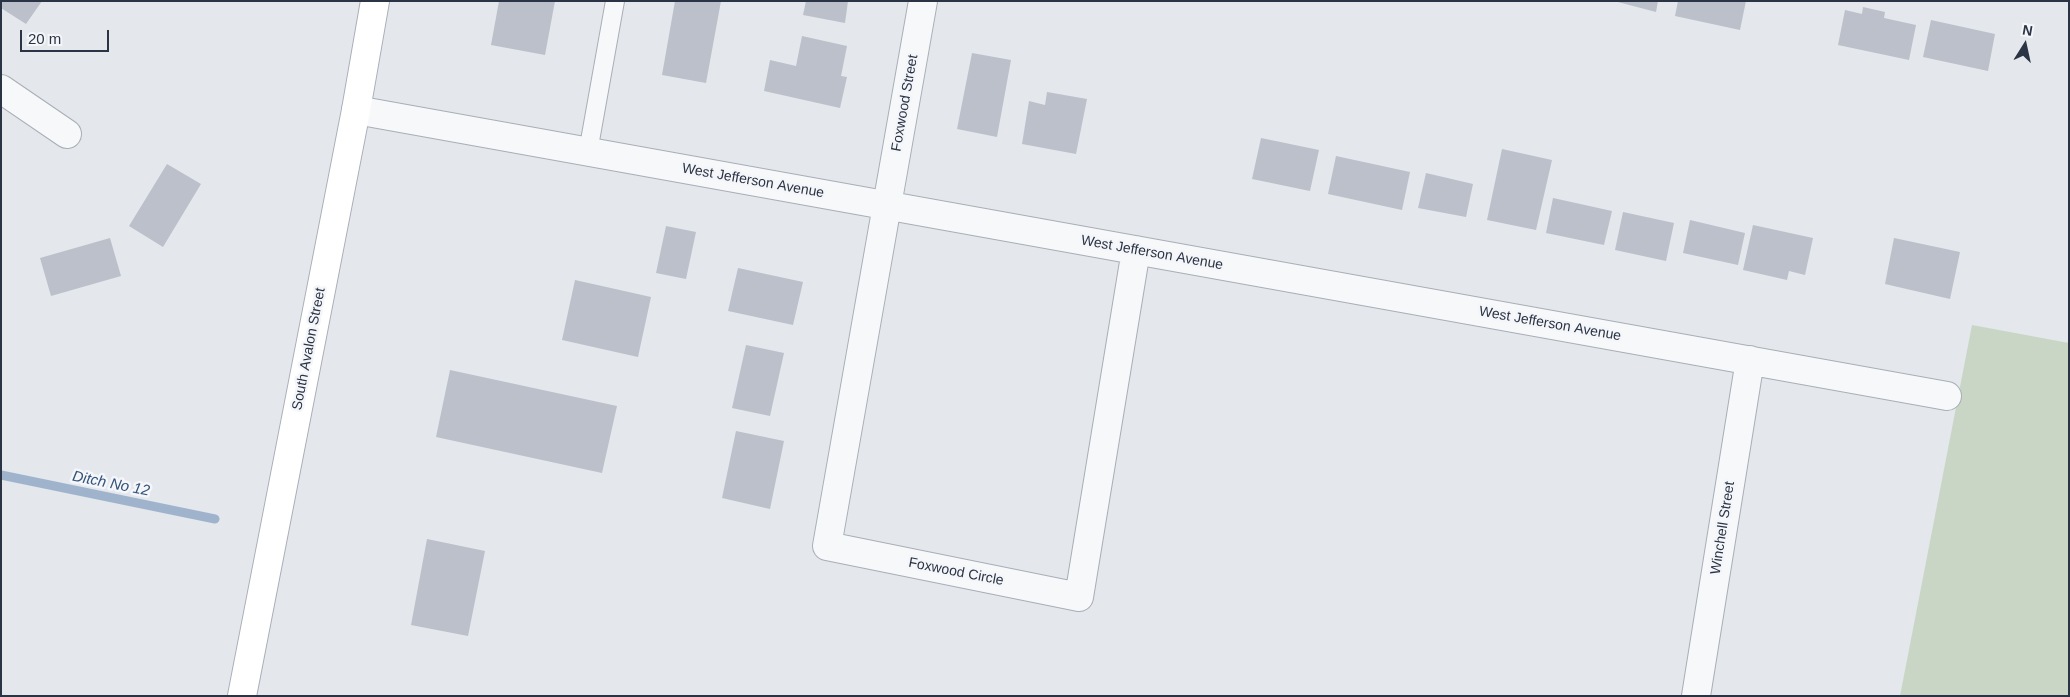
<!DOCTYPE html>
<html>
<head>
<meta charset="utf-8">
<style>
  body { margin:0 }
  #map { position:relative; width:2070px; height:697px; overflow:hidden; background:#e4e7ec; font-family:Helvetica,sans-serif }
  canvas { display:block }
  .frame { position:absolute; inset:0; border:2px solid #2b3445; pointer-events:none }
  .north { position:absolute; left:2000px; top:20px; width:50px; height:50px; -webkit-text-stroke:4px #f4f6f9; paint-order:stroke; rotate:10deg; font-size:14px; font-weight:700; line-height:20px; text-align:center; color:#2b3445 }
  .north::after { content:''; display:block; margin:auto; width:18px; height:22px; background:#2b3445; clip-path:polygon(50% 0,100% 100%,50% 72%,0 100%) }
  .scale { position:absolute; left:20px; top:30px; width:89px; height:22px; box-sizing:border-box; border:2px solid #2b3445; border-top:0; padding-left:6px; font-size:15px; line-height:18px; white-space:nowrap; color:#2b3445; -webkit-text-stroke:4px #f4f6f9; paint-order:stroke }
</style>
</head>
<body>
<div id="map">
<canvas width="2070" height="697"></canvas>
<div class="frame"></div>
<div class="north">N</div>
<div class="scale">20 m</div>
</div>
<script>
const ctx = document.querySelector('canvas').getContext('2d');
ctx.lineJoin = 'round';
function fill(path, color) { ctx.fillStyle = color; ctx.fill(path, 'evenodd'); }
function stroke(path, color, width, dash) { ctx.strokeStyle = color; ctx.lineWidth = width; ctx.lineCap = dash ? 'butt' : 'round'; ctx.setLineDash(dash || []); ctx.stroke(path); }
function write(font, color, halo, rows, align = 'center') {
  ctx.font = font + ' Helvetica,sans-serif'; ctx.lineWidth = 5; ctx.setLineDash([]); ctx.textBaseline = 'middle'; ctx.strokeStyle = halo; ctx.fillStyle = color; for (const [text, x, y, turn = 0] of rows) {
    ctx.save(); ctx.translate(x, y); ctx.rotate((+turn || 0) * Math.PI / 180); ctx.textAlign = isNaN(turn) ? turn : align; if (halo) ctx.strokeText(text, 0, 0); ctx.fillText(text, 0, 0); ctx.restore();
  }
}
fill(new Path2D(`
  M 1972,325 L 2069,343 L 2069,696 L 1900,696 Z`), '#c9d6c5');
stroke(new Path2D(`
  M 1,475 L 215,519`), '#9fb4cc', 9);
fill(new Path2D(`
  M 1,1 L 42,1 L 26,24 L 1,8 Z
  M 499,1 L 555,1 L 545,55 L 491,45 Z
  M 675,1 L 721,1 L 706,83 L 662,75 Z
  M 806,1 L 848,1 L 845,23 L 803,15 Z
  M 1614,1 L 1658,1 L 1656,12 Z
  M 1678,1 L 1746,1 L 1740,30 L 1675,16 Z
  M 1863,7 L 1885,12 L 1884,18 L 1916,25 L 1909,60 L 1838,45 L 1845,10 L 1862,14 Z
  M 1931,20 L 1995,34 L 1988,71 L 1923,57 Z
  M 802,36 L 847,46 L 841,76 L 847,77 L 840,108 L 764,91 L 770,60 L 796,66 Z
  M 972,53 L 1011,60 L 997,137 L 957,129 Z
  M 1047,92 L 1087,99 L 1076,154 L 1022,144 L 1029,101 L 1045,105 Z
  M 1261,138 L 1319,150 L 1310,191 L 1252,179 Z
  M 1502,149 L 1552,160 L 1536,230 L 1487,220 Z
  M 1336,156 L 1410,172 L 1402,210 L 1328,194 Z
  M 167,164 L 201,184 L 163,247 L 129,226 Z
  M 1426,173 L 1473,184 L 1466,217 L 1418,208 Z
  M 1553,198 L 1612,211 L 1604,245 L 1546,233 Z
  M 1623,212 L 1674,223 L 1666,261 L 1615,250 Z
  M 1690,220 L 1745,233 L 1738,265 L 1683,253 Z
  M 1753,225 L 1813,238 L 1805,275 L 1789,271 L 1787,280 L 1743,270 Z
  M 666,226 L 696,232 L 686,279 L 656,273 Z
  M 110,238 L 121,276 L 51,296 L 40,258 Z
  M 1894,238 L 1960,252 L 1950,299 L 1885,284 Z
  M 738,268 L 803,282 L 793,325 L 728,311 Z
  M 575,280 L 651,297 L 638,357 L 562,340 Z
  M 746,345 L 784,353 L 770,416 L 732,408 Z
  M 450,370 L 617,406 L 602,473 L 436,437 Z
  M 736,431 L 784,441 L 770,509 L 722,498 Z
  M 427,539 L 485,551 L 468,636 L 411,625 Z`), '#bbc0ca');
const lane = new Path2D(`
  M 588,152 L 615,1`);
const street = new Path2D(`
  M 923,1 L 827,546 L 1079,597 L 1136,250
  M 1,89 L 67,134
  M 356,110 L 1947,396
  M 1696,696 L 1750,360`);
const secondary = new Path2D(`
  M 242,696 L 356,110 L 375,1`);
stroke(lane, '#a9aeb7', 20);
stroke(street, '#a9aeb7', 30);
stroke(secondary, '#a9aeb7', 30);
stroke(lane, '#f7f8fa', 18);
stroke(street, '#f7f8fa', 28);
stroke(secondary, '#fff', 28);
write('14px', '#2b3445', '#f4f6f9', [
  ["Foxwood Street",905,103,-80],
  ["West Jefferson Avenue",753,181,10],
  ["West Jefferson Avenue",1152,253,10],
  ["West Jefferson Avenue",1550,324,10],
  ["South Avalon Street",309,349,-79],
  ["Winchell Street",1723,528,-81],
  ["Foxwood Circle",956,572,11]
]);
write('italic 15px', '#34527a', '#f4f6f9', [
  ["Ditch No 12",111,484,11]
]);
</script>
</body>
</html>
